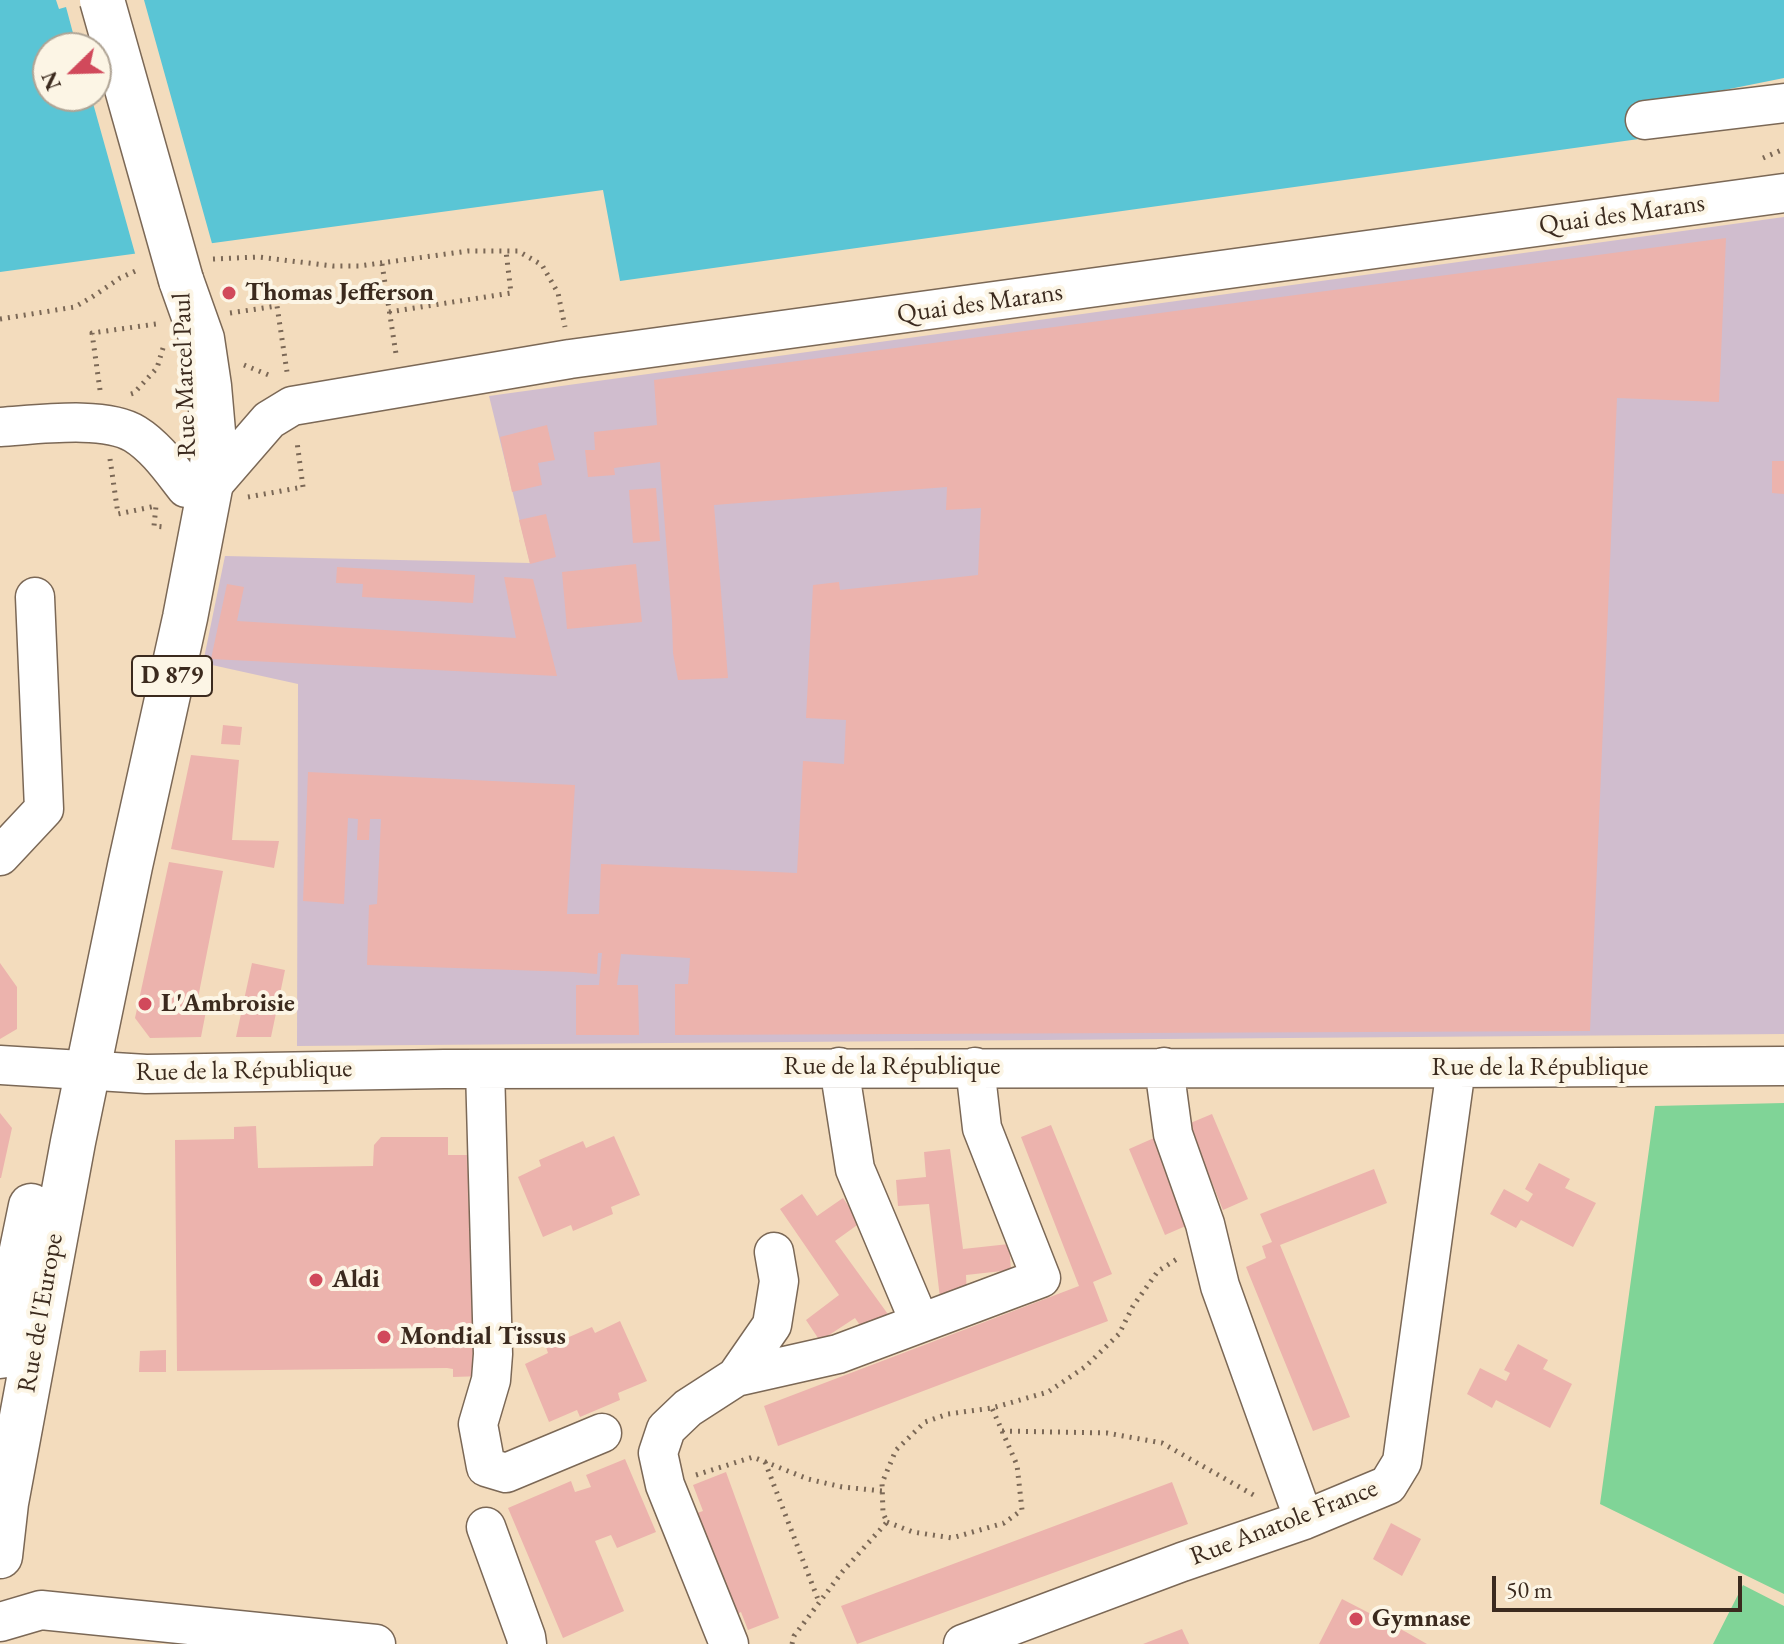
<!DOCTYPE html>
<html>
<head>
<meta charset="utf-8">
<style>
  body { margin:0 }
  #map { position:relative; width:1784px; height:1644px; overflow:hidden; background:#f3dcbd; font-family:"EB Garamond",serif }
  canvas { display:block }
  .north { position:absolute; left:32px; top:32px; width:80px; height:80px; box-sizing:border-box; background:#fcf5e5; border:2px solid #afa495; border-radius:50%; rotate:247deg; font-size:22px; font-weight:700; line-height:32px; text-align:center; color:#3b2a1e }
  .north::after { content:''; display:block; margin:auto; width:28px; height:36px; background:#d1495b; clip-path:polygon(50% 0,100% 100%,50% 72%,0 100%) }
  .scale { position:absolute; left:1492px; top:1576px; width:250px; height:36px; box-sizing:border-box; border:4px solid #3b2a1e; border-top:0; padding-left:10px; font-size:24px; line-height:28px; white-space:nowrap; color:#3b2a1e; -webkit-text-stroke:6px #fcf5e5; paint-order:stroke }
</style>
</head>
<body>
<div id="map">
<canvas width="1784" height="1644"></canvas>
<div class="north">N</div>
<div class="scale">50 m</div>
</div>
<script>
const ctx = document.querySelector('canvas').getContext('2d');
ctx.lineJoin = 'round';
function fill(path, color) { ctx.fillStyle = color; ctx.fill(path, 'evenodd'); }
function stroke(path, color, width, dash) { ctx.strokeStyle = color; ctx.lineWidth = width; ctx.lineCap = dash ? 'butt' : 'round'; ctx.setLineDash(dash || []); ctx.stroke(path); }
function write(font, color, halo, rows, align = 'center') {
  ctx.font = font + ' "EB Garamond",serif'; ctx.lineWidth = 8; ctx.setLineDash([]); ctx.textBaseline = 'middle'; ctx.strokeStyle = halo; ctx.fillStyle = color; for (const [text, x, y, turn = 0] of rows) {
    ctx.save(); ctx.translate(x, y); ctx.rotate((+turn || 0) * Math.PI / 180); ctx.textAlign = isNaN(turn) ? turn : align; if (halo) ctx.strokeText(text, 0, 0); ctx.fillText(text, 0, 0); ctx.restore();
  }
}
fill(new Path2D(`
  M 1784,217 L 1784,1034 L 297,1046 L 298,684 L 203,663 L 225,556 L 530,563 L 489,396 Z`), '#d0bdce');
fill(new Path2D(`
  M 1784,1103 L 1784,1594 L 1600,1504 L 1655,1106 Z
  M 1743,1585 L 1784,1606 L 1784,1644 L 1713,1644 Z`), '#80d497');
fill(new Path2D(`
  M 0,0 L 1784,0 L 1784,78 L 1645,106 L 1646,138 L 620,281 L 603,190 L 0,272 ZM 48,48 L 96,48 L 96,96 L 48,96 Z`), '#5ac5d5');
fill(new Path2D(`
  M 56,0 L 144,0 L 213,247 L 136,257 L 91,96 L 96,96 L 96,48 L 77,48 L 66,7 L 59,9 Z`), '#f3dcbd');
fill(new Path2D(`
  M 1726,238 L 1719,402 L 1617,398 L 1590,1031 L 675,1035 L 675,984 L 688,984 L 690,958 L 621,954 L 617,985 L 638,985 L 639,1035 L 576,1035 L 576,985 L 599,985 L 602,953 L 598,953 L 597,974 L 573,972 L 367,965 L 369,905 L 377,904 L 381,819 L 370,819 L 369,840 L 357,840 L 358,819 L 348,818 L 344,904 L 303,901 L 308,772 L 575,785 L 567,914 L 599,914 L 601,864 L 797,873 L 803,761 L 844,764 L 846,720 L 806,718 L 813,585 L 839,582 L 840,590 L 978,575 L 981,508 L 946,510 L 947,487 L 714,505 L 728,678 L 678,680 L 673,653 L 672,620 L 660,462 L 614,468 L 615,475 L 588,477 L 585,450 L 595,450 L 594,432 L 657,425 L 654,380 Z
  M 547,425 L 555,460 L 538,463 L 542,485 L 512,492 L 500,437 Z
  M 1772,461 L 1784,461 L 1784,494 L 1772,493 Z
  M 656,488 L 660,541 L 633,543 L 629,490 Z
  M 546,514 L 556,557 L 530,564 L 519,520 Z
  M 636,564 L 642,622 L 567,629 L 562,572 Z
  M 337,567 L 475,575 L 473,603 L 362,597 L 363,584 L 336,583 Z
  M 504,577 L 533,579 L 557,676 L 211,659 L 227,584 L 244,587 L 237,621 L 516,638 Z
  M 223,725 L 242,727 L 240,745 L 221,744 Z
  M 191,755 L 239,760 L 232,840 L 279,841 L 274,868 L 171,849 Z
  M 169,862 L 223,871 L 197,1003 L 207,1006 L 201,1037 L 150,1038 L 135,1018 Z
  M 0,963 L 17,987 L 17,1029 L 0,1039 Z
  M 252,963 L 285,970 L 271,1037 L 236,1037 Z
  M 0,1113 L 12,1128 L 1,1178 L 0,1178 Z
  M 1212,1114 L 1248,1199 L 1223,1210 L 1188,1124 Z
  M 1051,1125 L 1112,1274 L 1093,1282 L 1108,1321 L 778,1446 L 764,1406 L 1079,1286 L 1021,1137 Z
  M 256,1126 L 258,1168 L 373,1166 L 374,1145 L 381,1137 L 448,1137 L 448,1155 L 476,1155 L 483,1376 L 453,1377 L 453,1369 L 447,1368 L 177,1371 L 175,1140 L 234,1139 L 234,1127 Z
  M 614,1136 L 640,1195 L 611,1207 L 613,1214 L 573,1231 L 571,1225 L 543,1237 L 518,1177 L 541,1166 L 539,1160 L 583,1141 L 586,1148 Z
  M 1154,1138 L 1188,1225 L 1165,1235 L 1129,1149 Z
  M 950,1149 L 963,1249 L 1009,1244 L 1011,1270 L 966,1275 L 967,1295 L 940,1298 L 929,1204 L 898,1206 L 896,1180 L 926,1177 L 924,1152 Z
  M 1539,1163 L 1570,1179 L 1565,1188 L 1596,1203 L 1573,1247 L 1521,1220 L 1516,1228 L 1490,1214 L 1504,1189 L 1528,1202 L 1533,1194 L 1525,1189 Z
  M 1374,1169 L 1387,1203 L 1280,1245 L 1350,1417 L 1313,1431 L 1246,1267 L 1266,1258 L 1262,1246 L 1272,1242 L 1260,1214 Z
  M 802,1194 L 817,1216 L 843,1198 L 860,1223 L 835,1241 L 890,1317 L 866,1334 L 855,1318 L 820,1341 L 806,1320 L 839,1295 L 780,1209 Z
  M 620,1321 L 647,1381 L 618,1393 L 620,1400 L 580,1417 L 577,1410 L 549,1422 L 525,1364 L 548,1353 L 546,1347 L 592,1327 L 595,1333 Z
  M 1518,1344 L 1548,1360 L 1543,1369 L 1572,1384 L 1550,1428 L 1496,1400 L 1492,1408 L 1467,1394 L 1480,1368 L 1506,1381 L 1510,1373 L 1504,1370 Z
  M 166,1350 L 166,1372 L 139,1372 L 140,1351 Z
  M 625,1459 L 656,1532 L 617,1548 L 611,1535 L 595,1541 L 624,1611 L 563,1638 L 508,1508 L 571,1481 L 575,1492 L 591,1487 L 586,1475 Z
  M 726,1472 L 779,1618 L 748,1630 L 741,1612 L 735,1615 L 697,1513 L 703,1511 L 693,1485 Z
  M 1172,1482 L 1188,1524 L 857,1644 L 841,1606 Z
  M 1391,1523 L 1421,1539 L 1402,1576 L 1373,1559 Z
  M 1342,1599 L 1406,1632 L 1427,1644 L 1319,1644 Z
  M 1182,1629 L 1189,1644 L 1143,1644 Z`), '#ecb3ad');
const minor = new Path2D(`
  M 1645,120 L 1784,103
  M 0,427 C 35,425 105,415 135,434 C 156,447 171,469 186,488
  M 210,488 L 269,420 L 292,406 L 570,359 L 1784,193
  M 0,856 L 44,809 L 35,597
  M 0,1065 L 146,1074 L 444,1069 L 1456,1068 L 1784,1066
  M 839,1067 L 855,1169 L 920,1323
  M 1164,1067 L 1173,1134 L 1205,1224 L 1220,1286 L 1304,1520
  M 485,1069 L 493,1354 L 491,1380 L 478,1424 L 486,1467 L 506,1473 L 602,1433
  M 736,1377 L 838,1354 L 1041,1278 L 982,1128 L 975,1067
  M 486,1527 L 526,1637 L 527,1644
  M 0,1622 L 41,1610 L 376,1644
  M 729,1644 L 665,1485 L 658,1453 L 666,1429 L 688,1408 L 736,1377 L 772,1325 L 779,1281 L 774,1252
  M 963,1644 L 1182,1562 L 1304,1520 L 1388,1485 L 1402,1462 L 1456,1068`);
const major = new Path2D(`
  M 0,1356 L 31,1206
  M 0,1556 L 6,1503 L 73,1142 L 130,866 L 185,618 L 210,488 L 214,443 L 209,386 L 202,339 L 181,280`);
stroke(minor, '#7b6856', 41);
stroke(major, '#7b6856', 47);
stroke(new Path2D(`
  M 1763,158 L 1784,149
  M 213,259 L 258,257 L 333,266 L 359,266 L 468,251 L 518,251 L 542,265 L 558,293 L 565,327
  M 382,264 L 396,354
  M 389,312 L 511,293 L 506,251
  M 230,313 L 277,306 L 287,372
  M 0,319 L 75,307 L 92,297 L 120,278 L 140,269
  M 244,365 L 271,376
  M 100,390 L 92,333 L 156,324
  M 131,394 L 134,393 L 157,368 L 163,348
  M 110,459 L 118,514 L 156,506 L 154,526 L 163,527
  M 248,497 L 303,487 L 297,442
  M 1002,1431 L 1107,1433 L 1162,1443 L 1257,1497
  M 765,1462 L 819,1602
  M 696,1475 L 753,1457 L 808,1479 L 842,1487 L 883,1491
  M 887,1522 L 913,1532 L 952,1538 L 1004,1523 L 1022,1510 L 1017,1465 L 992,1408
  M 792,1644 L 794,1636 L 843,1571 L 887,1522 L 883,1513 L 882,1483 L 896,1450 L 925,1422 L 948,1414 L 992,1408 L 1048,1392 L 1085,1367 L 1119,1334 L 1133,1306 L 1158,1271 L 1177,1259`), '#7b6856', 5, [2, 6]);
stroke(minor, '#fff', 38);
stroke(major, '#fff', 44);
const majorBridge = new Path2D(`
  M 102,0 L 181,280`);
stroke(majorBridge, '#7b6856', 47, []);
stroke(majorBridge, '#fff', 44);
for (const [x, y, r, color] of [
  [229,293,8,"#d1495b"],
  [145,1004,8,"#d1495b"],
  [316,1280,8,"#d1495b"],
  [384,1337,8,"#d1495b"],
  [1356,1619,8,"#d1495b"]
]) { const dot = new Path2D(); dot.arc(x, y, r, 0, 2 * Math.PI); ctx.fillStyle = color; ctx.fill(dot); stroke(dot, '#fcf5e5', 3); }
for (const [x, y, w] of [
  [172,676,80]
]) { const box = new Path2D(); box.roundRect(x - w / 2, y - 20, w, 40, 6); ctx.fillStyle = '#fcf5e5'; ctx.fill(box); stroke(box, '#3b2a1e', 2); }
write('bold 24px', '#3b2a1e', null, [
  ["D 879",172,676]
]);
write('26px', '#3b2a1e', '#fcf5e5', [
  ["Quai des Marans",1622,215,-8],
  ["Quai des Marans",980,304,-8],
  ["Rue Marcel Paul",185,375,-92],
  ["Rue de la République",892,1067],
  ["Rue de la République",1540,1068],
  ["Rue de la République",244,1071,-1],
  ["Rue de l'Europe",41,1313,-80],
  ["Rue Anatole France",1284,1523,-21]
]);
write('bold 26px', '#3b2a1e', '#fcf5e5', [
  ["Thomas Jefferson",245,293],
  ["L'Ambroisie",161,1004],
  ["Aldi",332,1280],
  ["Mondial Tissus",400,1337],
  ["Gymnase",1372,1619]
], 'left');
</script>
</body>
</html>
